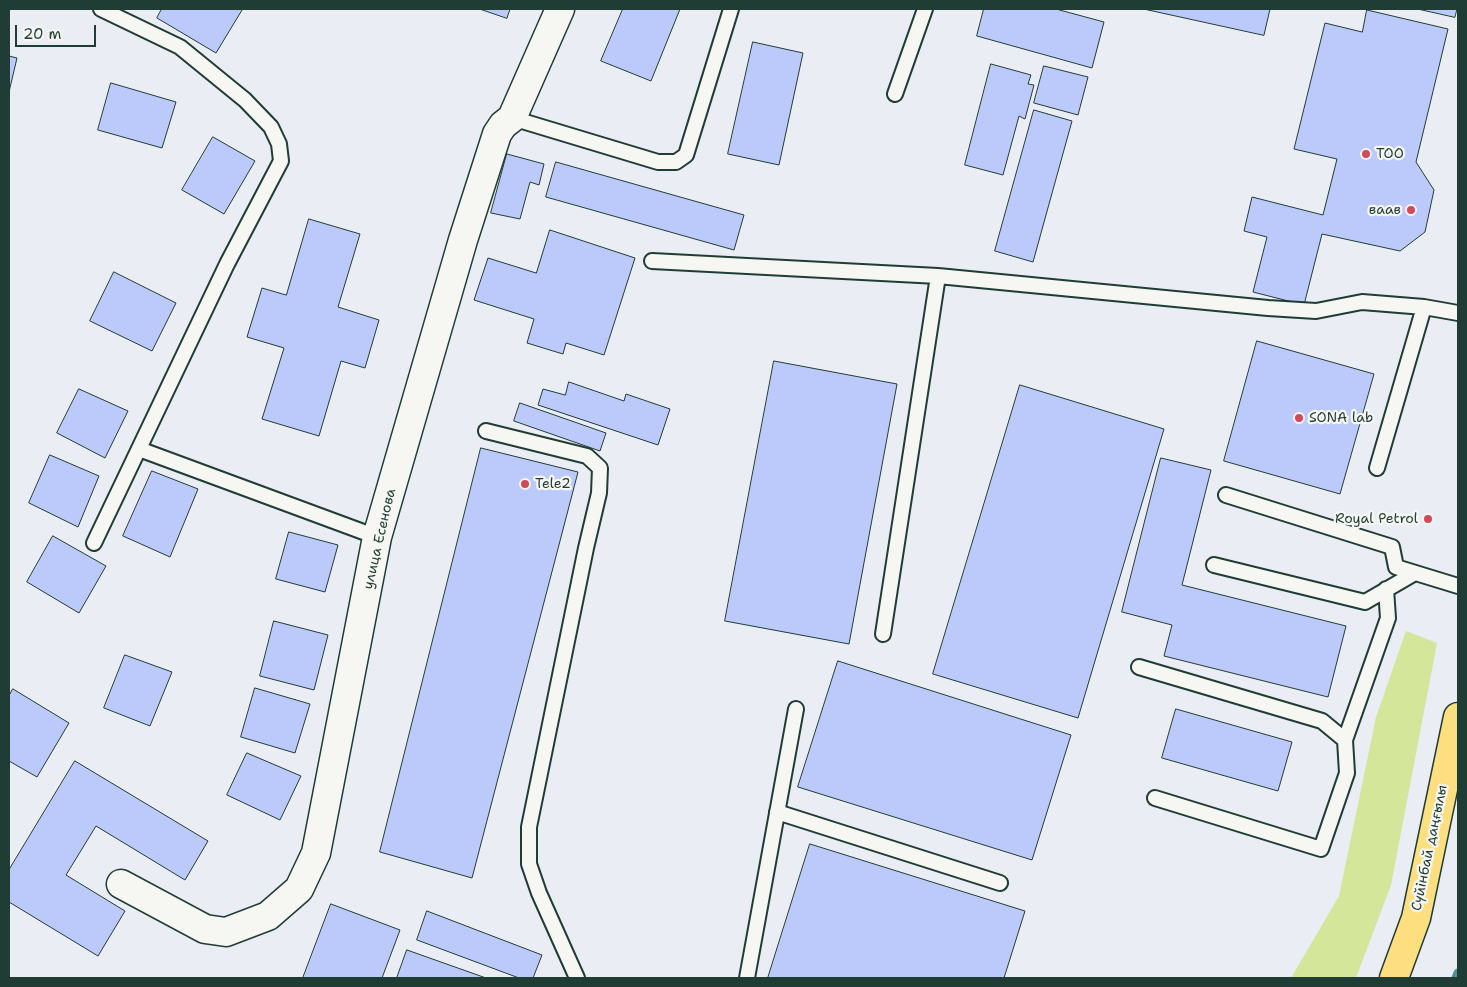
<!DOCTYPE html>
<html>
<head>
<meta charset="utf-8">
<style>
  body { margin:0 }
  #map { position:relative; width:1467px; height:987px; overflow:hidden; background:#eaedf4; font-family:"Shantell Sans",sans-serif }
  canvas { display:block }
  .frame { position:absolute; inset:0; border:10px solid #1f3d34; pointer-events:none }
  .scale { position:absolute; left:15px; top:25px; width:81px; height:22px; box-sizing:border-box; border:2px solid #1f3d34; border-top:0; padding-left:6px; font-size:15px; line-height:18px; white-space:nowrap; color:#1f3d34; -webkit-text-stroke:4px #f6f6f2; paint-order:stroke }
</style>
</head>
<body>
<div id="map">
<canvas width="1467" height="987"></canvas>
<div class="frame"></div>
<div class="scale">20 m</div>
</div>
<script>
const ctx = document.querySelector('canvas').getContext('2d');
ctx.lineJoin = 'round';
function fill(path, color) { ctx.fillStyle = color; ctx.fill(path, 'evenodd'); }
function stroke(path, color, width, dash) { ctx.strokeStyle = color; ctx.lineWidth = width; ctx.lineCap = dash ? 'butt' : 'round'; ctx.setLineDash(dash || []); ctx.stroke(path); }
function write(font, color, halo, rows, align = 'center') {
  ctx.font = font + ' "Shantell Sans",sans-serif'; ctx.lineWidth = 4.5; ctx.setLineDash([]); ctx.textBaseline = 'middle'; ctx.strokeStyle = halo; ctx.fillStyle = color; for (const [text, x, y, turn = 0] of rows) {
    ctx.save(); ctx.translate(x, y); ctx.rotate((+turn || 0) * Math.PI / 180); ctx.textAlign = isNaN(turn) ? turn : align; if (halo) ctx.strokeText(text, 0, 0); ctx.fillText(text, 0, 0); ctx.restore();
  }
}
fill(new Path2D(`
  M 1406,631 L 1437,643 L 1391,885 L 1356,978 L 1291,978 L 1339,896 L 1376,717 Z`), '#d3e69a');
stroke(new Path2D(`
  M 1456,978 L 1458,973`), '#559095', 9);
const building = new Path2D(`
  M 162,9 L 240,9 L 242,10 L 216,53 L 157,18 Z
  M 480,9 L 510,9 L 507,18 Z
  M 623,9 L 680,9 L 651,81 L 601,61 Z
  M 984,9 L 1056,9 L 1104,22 L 1092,68 L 977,36 Z
  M 1144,9 L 1270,9 L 1264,35 Z
  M 1418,9 L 1457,9 L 1455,17 Z
  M 1367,10 L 1448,29 L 1416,162 L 1434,190 L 1425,232 L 1400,251 L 1322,234 L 1304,305 L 1253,292 L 1267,237 L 1244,231 L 1252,197 L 1323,215 L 1337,159 L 1294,149 L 1325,23 L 1362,32 Z
  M 753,42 L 803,53 L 779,165 L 728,154 Z
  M 9,56 L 17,58 L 9,92 Z
  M 991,64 L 1031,75 L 1028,84 L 1034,85 L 1025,119 L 1019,116 L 1003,175 L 965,165 Z
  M 1044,66 L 1088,77 L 1078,115 L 1034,103 Z
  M 111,83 L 176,102 L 162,148 L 98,130 Z
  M 1034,110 L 1072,121 L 1033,262 L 995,251 Z
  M 213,137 L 255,161 L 224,214 L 182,190 Z
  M 507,154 L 544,164 L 539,185 L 530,182 L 520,219 L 491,213 Z
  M 556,162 L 744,215 L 734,250 L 546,197 Z
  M 309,219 L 360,234 L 338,307 L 379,320 L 365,368 L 341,361 L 319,436 L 262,419 L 284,348 L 247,337 L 262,288 L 286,295 Z
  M 550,230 L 635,258 L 604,355 L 566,343 L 563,354 L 527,343 L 534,319 L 474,300 L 488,258 L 536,273 Z
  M 114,272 L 176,303 L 152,351 L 90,321 Z
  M 1257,341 L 1374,374 L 1340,494 L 1224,461 Z
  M 774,361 L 897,384 L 849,644 L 725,621 Z
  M 569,382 L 624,401 L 626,394 L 670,409 L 658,445 L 538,405 L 543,389 L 565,395 Z
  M 1020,385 L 1164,429 L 1078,718 L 933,674 Z
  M 79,389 L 128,411 L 105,458 L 57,433 Z
  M 520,403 L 606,433 L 600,451 L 514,421 Z
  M 481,448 L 578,472 L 472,878 L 380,852 Z
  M 50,455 L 99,476 L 78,527 L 29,503 Z
  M 1161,458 L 1211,470 L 1182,585 L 1346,626 L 1328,697 L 1164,656 L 1172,625 L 1122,612 Z
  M 152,471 L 198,489 L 170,557 L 123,536 Z
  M 289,532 L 338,545 L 325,592 L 276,579 Z
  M 53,536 L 106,566 L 79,613 L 27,582 Z
  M 274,621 L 328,635 L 314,690 L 260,676 Z
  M 125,655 L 172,672 L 150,726 L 104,708 Z
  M 838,661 L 1071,735 L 1032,860 L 798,787 Z
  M 255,688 L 310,704 L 295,753 L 241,737 Z
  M 13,689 L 69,723 L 37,777 L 9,761 L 9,696 Z
  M 1176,709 L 1292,742 L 1278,791 L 1162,758 Z
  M 247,753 L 301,776 L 280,820 L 227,795 Z
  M 75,761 L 208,841 L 185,880 L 96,826 L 66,875 L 125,911 L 98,956 L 9,902 L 9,870 Z
  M 810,844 L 1025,911 L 1004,978 L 768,978 Z
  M 331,904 L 400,930 L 382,978 L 303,978 Z
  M 427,911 L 542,955 L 533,978 L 519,978 L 417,940 Z
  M 407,950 L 486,978 L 397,978 Z`);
fill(building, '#bbcafb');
stroke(building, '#1f3d34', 1);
const service = new Path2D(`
  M 895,94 L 925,9
  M 512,118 L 658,162 L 676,162 L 686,155 L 731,9
  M 652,261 L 938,276 L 1268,308 L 1316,311 L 1362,302 L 1424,307
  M 486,431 L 587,456 L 600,468 L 599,493 L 586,548 L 529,827 L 529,864 L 539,893 L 577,978
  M 139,449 L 377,537
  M 1377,468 L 1424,307 L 1458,313
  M 1226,495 L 1392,547 L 1396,567 L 1458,586
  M 94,543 L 227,264 L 281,161 L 279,144 L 271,127 L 245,100 L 180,47 L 101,9
  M 1214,565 L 1365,602 L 1415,573
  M 883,634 L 938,276
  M 1139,667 L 1322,721 L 1345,740
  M 1155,798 L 1321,849 L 1347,773 L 1345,740 L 1388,618 L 1386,589
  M 777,812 L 1000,883
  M 747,978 L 796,709`);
const minor = new Path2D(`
  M 121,884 L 205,929 L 226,932 L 268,916 L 299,889 L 316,853 L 377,537 L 463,240 L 497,134 L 503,125 L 512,118 L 560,9`);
const primary = new Path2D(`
  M 1394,978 L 1416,918 L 1458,717`);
stroke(service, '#1f3d34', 18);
stroke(minor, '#1f3d34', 31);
stroke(primary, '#1f3d34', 31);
stroke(service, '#f6f6f2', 14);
stroke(minor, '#f6f6f2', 28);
stroke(primary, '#fedf80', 28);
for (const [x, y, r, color] of [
  [1366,154,5,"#d1495b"],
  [1411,210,5,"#d1495b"],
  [1299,418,5,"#d1495b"],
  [525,484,5,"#d1495b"],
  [1428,519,5,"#d1495b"]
]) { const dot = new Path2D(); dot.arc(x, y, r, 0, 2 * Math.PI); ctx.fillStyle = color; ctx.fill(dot); stroke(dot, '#f6f6f2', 2); }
write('14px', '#1f3d34', '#f6f6f2', [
  ["ТОО",1376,154],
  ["ваав",1401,210,"right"],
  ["SONA lab",1309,418],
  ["Tele2",535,484],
  ["Royal Petrol",1418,519,"right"]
], 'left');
write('14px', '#1f3d34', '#f6f6f2', [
  ["улица Есенова",380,539,-77],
  ["Сүйінбай даңғылы",1430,848,-78]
]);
</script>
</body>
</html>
